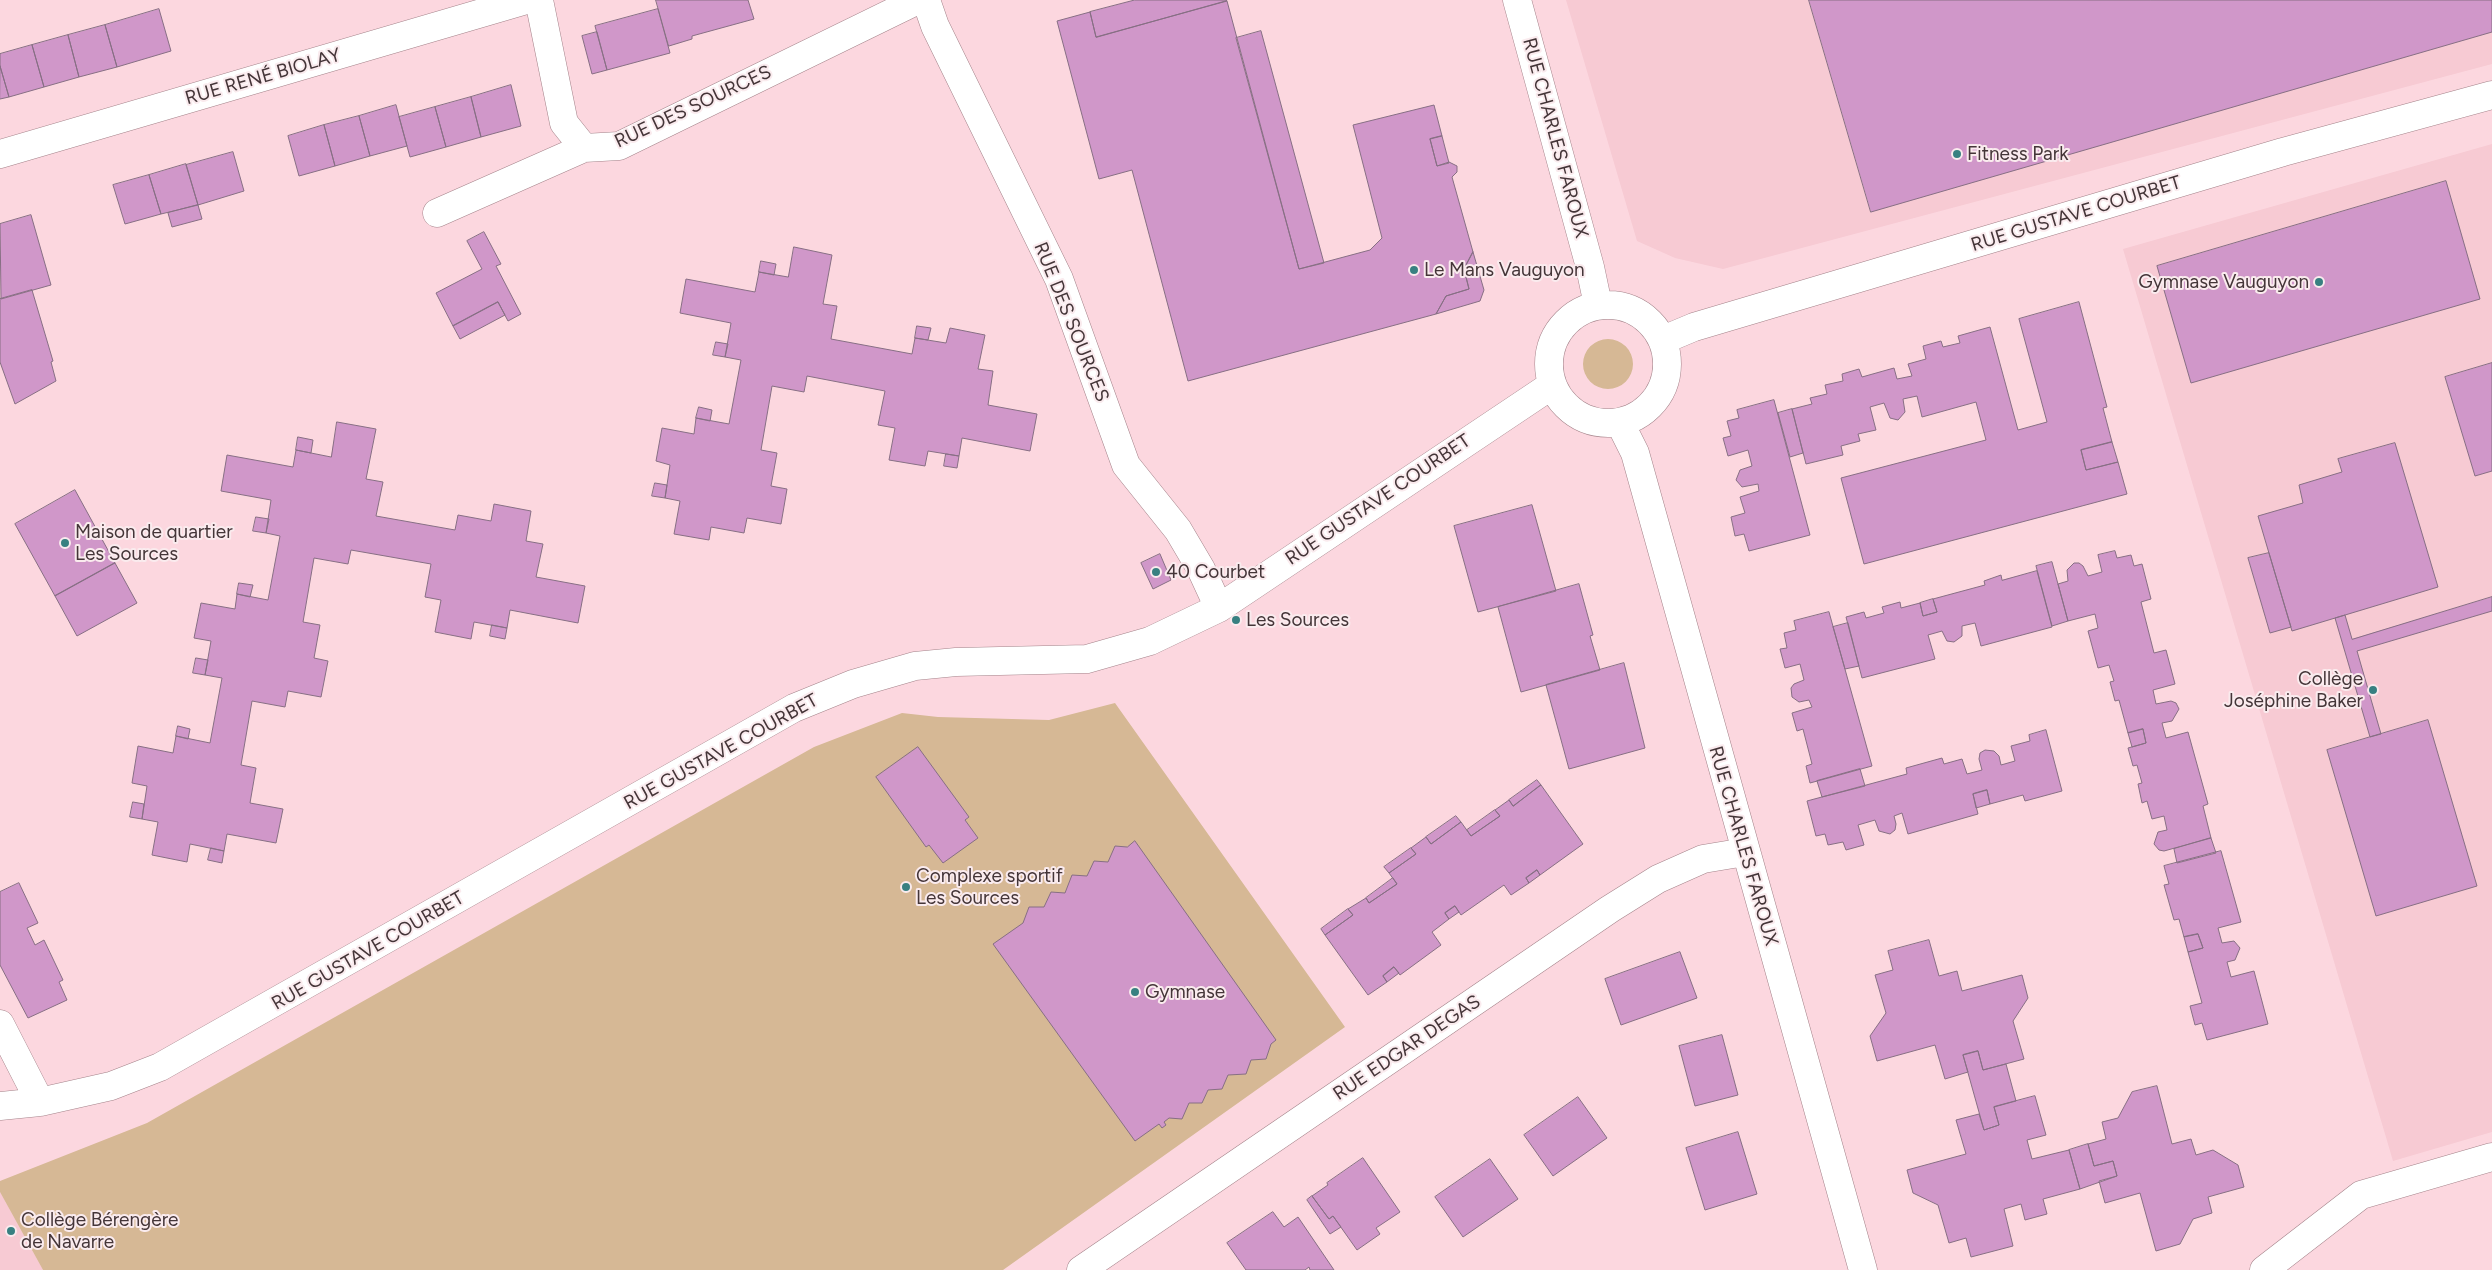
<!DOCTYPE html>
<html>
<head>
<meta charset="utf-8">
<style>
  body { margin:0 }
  canvas { display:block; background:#fcd7df }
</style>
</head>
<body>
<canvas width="2492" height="1270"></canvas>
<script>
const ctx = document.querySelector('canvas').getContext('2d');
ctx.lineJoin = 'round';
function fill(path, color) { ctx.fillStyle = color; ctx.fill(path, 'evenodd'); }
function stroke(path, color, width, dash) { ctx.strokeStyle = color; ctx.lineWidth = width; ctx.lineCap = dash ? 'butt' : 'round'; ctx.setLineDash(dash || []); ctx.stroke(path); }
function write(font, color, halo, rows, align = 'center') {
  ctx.font = font + ' Figtree,sans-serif'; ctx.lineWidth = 4; ctx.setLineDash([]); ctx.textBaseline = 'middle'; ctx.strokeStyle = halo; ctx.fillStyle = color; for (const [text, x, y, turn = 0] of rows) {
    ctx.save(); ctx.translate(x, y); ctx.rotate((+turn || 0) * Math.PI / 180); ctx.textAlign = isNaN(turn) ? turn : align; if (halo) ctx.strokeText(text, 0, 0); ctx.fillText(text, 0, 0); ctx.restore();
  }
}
fill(new Path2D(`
  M 1566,0 L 2492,0 L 2492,64 L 1723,269 L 1675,258 L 1637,241 Z
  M 2492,144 L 2492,1132 L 2393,1161 L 2123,249 Z
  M 0,1192 L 43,1270 L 0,1270 Z`), '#f7cad3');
fill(new Path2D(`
  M1583 364a25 25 0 1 1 50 0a25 25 0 1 1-50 0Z
  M 1115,703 L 1345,1027 L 1003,1270 L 43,1270 L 0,1192 L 0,1181 L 147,1123 L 814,747 L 902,713 L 938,717 L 1049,720 Z`), '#d6b895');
const building = new Path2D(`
  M 656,0 L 748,0 L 754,19 L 692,36 L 692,39 L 669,46 Z
  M 1135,0 L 1226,0 L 1227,1 L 1096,37 L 1090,12 Z
  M 1809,0 L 2492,0 L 2492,32 L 1871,212 Z
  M 1227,1 L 1299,269 L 1370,250 L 1382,238 L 1353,125 L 1434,105 L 1442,136 L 1430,139 L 1437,166 L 1449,162 L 1457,166 L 1457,172 L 1452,177 L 1473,252 L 1464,269 L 1469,289 L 1446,296 L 1436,314 L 1188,381 L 1132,170 L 1099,179 L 1057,21 L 1090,12 L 1096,37 Z
  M 159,9 L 171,51 L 117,67 L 105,25 Z
  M 658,9 L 670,53 L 607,70 L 595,26 Z
  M 105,25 L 117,67 L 79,77 L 68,35 Z
  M 1261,31 L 1324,263 L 1299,269 L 1236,38 Z
  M 597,32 L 607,70 L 592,74 L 582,36 Z
  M 68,35 L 79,77 L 44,87 L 32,45 Z
  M 32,45 L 44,87 L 9,97 L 0,66 L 0,54 Z
  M 0,66 L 9,97 L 0,99 Z
  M 511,85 L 521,126 L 481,137 L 471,97 Z
  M 471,97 L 481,137 L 446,147 L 435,107 Z
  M 396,105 L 407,146 L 370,156 L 359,116 Z
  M 435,107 L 446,147 L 410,157 L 399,117 Z
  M 359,116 L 370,156 L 335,166 L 324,125 Z
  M 324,125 L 335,166 L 299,176 L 288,136 Z
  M 1442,136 L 1449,163 L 1437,166 L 1430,139 Z
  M 233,152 L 244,191 L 198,205 L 186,165 Z
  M 186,164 L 198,205 L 161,214 L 149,175 Z
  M 149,175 L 161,214 L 125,224 L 113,185 Z
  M 2446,181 L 2480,299 L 2191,383 L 2157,266 Z
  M 198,205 L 202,219 L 172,227 L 168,213 Z
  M 31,215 L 51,285 L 1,299 L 0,224 Z
  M 484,232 L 501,264 L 496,266 L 521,314 L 508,321 L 498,302 L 453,326 L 436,293 L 482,269 L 467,241 Z
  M 794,247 L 832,255 L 823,304 L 837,306 L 831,339 L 912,354 L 915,338 L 946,343 L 950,328 L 985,335 L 978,369 L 993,371 L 988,405 L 1037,414 L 1030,451 L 962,438 L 959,456 L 928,451 L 925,466 L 889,460 L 895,428 L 878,425 L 885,391 L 807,376 L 804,392 L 772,386 L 761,450 L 777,453 L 771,486 L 787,489 L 781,524 L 747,518 L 744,533 L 711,527 L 709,540 L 674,534 L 680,501 L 665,498 L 670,465 L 656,461 L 662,428 L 694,434 L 696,418 L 729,424 L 741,360 L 725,357 L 731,323 L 680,313 L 686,279 L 755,292 L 759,272 L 788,277 Z
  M 1473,252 L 1484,290 L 1480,301 L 1436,314 L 1446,296 L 1469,289 L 1464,269 Z
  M 761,261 L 776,264 L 774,275 L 759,272 Z
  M 32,290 L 53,361 L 51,362 L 56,381 L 15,404 L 0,362 L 0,299 Z
  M 498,302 L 505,315 L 460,339 L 453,326 Z
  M 2079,302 L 2107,407 L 2103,408 L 2112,442 L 2081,450 L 2086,470 L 2118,462 L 2127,494 L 1864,564 L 1841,478 L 1986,440 L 1976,402 L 1922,417 L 1917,396 L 1903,399 L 1905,412 L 1898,420 L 1890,418 L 1884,403 L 1870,407 L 1876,430 L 1858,434 L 1860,441 L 1841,446 L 1843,455 L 1806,464 L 1792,409 L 1812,404 L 1810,398 L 1827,394 L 1825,385 L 1843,381 L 1842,374 L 1859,369 L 1862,377 L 1894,368 L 1897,379 L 1912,376 L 1908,364 L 1926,359 L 1923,346 L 1941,341 L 1943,347 L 1960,343 L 1958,336 L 1990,327 L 2018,430 L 2047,422 L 2019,319 Z
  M 917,326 L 931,328 L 928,340 L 915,338 Z
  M 716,342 L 728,344 L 725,357 L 713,355 Z
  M 2492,363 L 2492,471 L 2475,476 L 2445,377 Z
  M 1774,400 L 1810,535 L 1749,551 L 1744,534 L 1735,536 L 1731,517 L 1745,513 L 1740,497 L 1759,491 L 1758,484 L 1742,487 L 1736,480 L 1740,470 L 1752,466 L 1748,450 L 1728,456 L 1723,438 L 1731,436 L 1727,421 L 1739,418 L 1737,410 Z
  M 699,407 L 712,410 L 710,421 L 696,418 Z
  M 1792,409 L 1803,453 L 1790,457 L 1778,413 Z
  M 337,422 L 376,429 L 366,479 L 383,482 L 376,516 L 455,530 L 458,515 L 491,521 L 494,504 L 531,511 L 526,541 L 543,544 L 536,577 L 585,586 L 578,623 L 510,610 L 507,628 L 474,622 L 471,639 L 435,632 L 441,600 L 425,597 L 431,564 L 351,550 L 348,564 L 314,558 L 303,622 L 320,625 L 314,658 L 328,661 L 321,697 L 288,691 L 285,707 L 252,701 L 241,765 L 256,768 L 250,803 L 283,809 L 276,843 L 227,834 L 224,851 L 190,844 L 187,862 L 152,855 L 158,822 L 142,819 L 147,786 L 132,783 L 138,746 L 173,753 L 176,736 L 210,743 L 222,678 L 205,675 L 211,641 L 194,638 L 201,603 L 235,609 L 237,594 L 268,600 L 280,536 L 266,533 L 271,500 L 221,491 L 227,455 L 293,467 L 296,450 L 331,457 Z
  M 298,437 L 313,440 L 311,453 L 296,450 Z
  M 2112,442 L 2118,462 L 2086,470 L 2081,450 Z
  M 2395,443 L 2438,587 L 2292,631 L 2258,516 L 2303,503 L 2299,485 L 2342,472 L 2338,459 Z
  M 946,454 L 959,456 L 957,468 L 944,466 Z
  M 655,483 L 667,485 L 665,498 L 652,496 Z
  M 75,490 L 115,563 L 55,596 L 15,524 Z
  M 1532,505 L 1556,591 L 1478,612 L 1454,526 Z
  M 256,517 L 269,519 L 266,533 L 253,531 Z
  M 2115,551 L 2117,558 L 2131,555 L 2134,566 L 2142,564 L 2151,599 L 2141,602 L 2154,653 L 2166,650 L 2175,684 L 2153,690 L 2156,704 L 2171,701 L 2176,703 L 2179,709 L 2172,721 L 2162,723 L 2166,738 L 2188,732 L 2208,804 L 2203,806 L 2211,838 L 2164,851 L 2159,850 L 2154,844 L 2158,832 L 2167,830 L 2164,816 L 2152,819 L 2147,801 L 2142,803 L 2138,784 L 2142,783 L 2137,765 L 2133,766 L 2128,748 L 2146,743 L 2143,729 L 2128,733 L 2119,700 L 2115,701 L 2110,682 L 2114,681 L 2109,665 L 2098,668 L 2088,631 L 2098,628 L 2095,614 L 2068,621 L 2058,584 L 2068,581 L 2067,570 L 2074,563 L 2079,563 L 2083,566 L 2088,576 L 2102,572 L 2098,555 Z
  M 2269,553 L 2291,627 L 2270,633 L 2248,558 Z
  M 1160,554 L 1171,580 L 1153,589 L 1141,563 Z
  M 2052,562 L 2068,621 L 2052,626 L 2036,566 Z
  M 115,563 L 137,603 L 77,636 L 55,596 Z
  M 2037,571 L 2052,627 L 1981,646 L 1975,623 L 1962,626 L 1962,636 L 1954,642 L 1947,641 L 1942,631 L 1928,635 L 1935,659 L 1862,678 L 1846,617 L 1864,612 L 1866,618 L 1884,613 L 1882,607 L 1900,602 L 1901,608 L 1920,603 L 1923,616 L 1937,612 L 1933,599 L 1985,585 L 1984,581 L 2001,575 L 2002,580 Z
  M 239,583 L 253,585 L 250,597 L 237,594 Z
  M 1579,584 L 1593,635 L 1590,636 L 1600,670 L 1521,692 L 1498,607 Z
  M 2492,597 L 2492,611 L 2357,651 L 2381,734 L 2370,737 L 2335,618 L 2345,615 L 2352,639 Z
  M 1933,599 L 1937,612 L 1923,616 L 1920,603 Z
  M 1829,612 L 1872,766 L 1810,783 L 1806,766 L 1812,764 L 1803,729 L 1797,731 L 1792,713 L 1812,707 L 1809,700 L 1799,702 L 1792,697 L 1791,688 L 1794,684 L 1804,680 L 1800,664 L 1785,668 L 1780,649 L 1787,648 L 1784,633 L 1796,630 L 1794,621 Z
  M 1848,623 L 1859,666 L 1845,669 L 1833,627 Z
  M 492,625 L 507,628 L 505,639 L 490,636 Z
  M 196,658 L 208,660 L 205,675 L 193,673 Z
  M 1624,663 L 1645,748 L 1569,769 L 1546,685 Z
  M 2428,720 L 2477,886 L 2376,916 L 2327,750 Z
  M 178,726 L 190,729 L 188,739 L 176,736 Z
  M 2143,729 L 2146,743 L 2132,747 L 2128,733 Z
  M 2046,730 L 2062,791 L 2025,801 L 2023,795 L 1990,804 L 1987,790 L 1973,794 L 1978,814 L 1908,834 L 1902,813 L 1894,816 L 1896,824 L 1895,830 L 1890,834 L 1879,831 L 1875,820 L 1858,825 L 1864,845 L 1846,850 L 1843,842 L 1828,845 L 1825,834 L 1816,836 L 1807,801 L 1907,774 L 1906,768 L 1942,758 L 1944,764 L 1962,759 L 1967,774 L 1982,770 L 1979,759 L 1980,753 L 1985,750 L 1994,751 L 1999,756 L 2001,765 L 2015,761 L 2011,746 L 2030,741 L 2029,735 Z
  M 918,747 L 969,817 L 965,820 L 978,838 L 943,863 L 929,845 L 926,847 L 876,777 Z
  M 1860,769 L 1865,786 L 1822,797 L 1817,781 Z
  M 1537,780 L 1541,785 L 1513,806 L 1509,800 Z
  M 1541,785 L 1583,844 L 1540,875 L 1537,870 L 1526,878 L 1529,883 L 1511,895 L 1504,885 L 1461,915 L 1455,906 L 1445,913 L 1449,919 L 1432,932 L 1441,945 L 1400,975 L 1394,967 L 1383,976 L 1387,982 L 1368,995 L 1325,935 L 1353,915 L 1348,909 L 1366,898 L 1369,903 L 1397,884 L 1389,873 L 1416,854 L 1411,848 L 1426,837 L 1431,844 L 1461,822 L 1471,836 L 1500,816 L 1495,810 L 1509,800 L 1513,806 Z
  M 1987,790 L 1990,804 L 1976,808 L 1973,794 Z
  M 133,802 L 144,804 L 142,819 L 130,817 Z
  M 1495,810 L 1500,816 L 1471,836 L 1467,830 Z
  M 1456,816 L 1461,822 L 1431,844 L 1426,837 Z
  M 2211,838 L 2216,853 L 2177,863 L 2174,849 Z
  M 1135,841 L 1276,1040 L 1271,1044 L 1266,1059 L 1251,1060 L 1246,1074 L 1228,1075 L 1222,1089 L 1208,1090 L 1202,1103 L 1189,1103 L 1182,1119 L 1169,1118 L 1164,1122 L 1166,1125 L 1162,1128 L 1159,1124 L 1135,1141 L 993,944 L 1023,923 L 1029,907 L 1044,907 L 1051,892 L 1065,893 L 1072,875 L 1087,876 L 1094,861 L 1108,862 L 1115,846 L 1127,847 Z
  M 211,848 L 224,851 L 222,863 L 208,860 Z
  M 1411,848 L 1416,854 L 1389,873 L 1384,867 Z
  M 2221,851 L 2241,922 L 2218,928 L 2222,943 L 2234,941 L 2240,948 L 2235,960 L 2227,962 L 2231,977 L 2254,971 L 2268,1024 L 2207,1040 L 2202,1023 L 2195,1025 L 2190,1006 L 2202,1003 L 2188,952 L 2203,948 L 2198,934 L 2184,937 L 2179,919 L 2174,920 L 2164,885 L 2169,884 L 2164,866 Z
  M 1537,870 L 1540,875 L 1529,883 L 1526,878 Z
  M 1393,878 L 1397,884 L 1369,903 L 1366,898 Z
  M 19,883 L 38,923 L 27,928 L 35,945 L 44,940 L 63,980 L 59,982 L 67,1000 L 28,1018 L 0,965 L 0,892 Z
  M 1455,906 L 1459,912 L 1449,919 L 1445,913 Z
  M 1348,909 L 1353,915 L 1325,935 L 1321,929 Z
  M 2198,934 L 2203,948 L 2188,952 L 2184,937 Z
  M 1929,940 L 1939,976 L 1957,971 L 1962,991 L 2022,975 L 2028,998 L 2013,1021 L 2024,1059 L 1983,1070 L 1978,1051 L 1963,1055 L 1968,1072 L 1945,1079 L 1935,1045 L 1877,1061 L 1870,1036 L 1886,1013 L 1875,975 L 1893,970 L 1888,951 Z
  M 1680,952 L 1697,998 L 1621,1025 L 1605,979 Z
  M 1394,967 L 1399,973 L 1387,982 L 1383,976 Z
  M 1722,1035 L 1738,1095 L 1695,1106 L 1679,1046 Z
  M 1978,1051 L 1983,1070 L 2006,1064 L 2016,1101 L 1994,1107 L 1999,1125 L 1984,1130 L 1963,1055 Z
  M 2157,1086 L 2172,1144 L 2191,1139 L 2196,1155 L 2213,1150 L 2238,1165 L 2244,1187 L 2208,1197 L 2212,1213 L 2193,1219 L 2180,1244 L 2156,1251 L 2140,1193 L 2105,1203 L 2099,1181 L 2117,1176 L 2113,1161 L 2094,1166 L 2088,1144 L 2106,1139 L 2102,1122 L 2118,1118 L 2132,1092 Z
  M 2035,1096 L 2046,1135 L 2027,1140 L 2032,1159 L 2069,1150 L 2080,1189 L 2043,1199 L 2047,1214 L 2025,1220 L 2021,1204 L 2004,1209 L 2013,1246 L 1971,1257 L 1966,1238 L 1949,1243 L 1938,1205 L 1913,1193 L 1907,1170 L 1966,1154 L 1956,1120 L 1979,1114 L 1984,1130 L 1999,1125 L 1994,1107 Z
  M 1578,1097 L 1607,1138 L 1553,1176 L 1524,1135 Z
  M 1738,1132 L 1757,1194 L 1705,1210 L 1686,1148 Z
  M 2088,1144 L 2094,1166 L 2113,1161 L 2117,1176 L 2080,1189 L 2069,1150 Z
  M 1363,1158 L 1400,1212 L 1376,1228 L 1380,1234 L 1357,1250 L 1333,1216 L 1329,1219 L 1312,1196 L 1328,1185 L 1327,1183 Z
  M 1490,1159 L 1518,1199 L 1463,1237 L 1435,1197 Z
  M 1312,1196 L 1329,1219 L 1333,1216 L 1341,1227 L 1330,1234 L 1307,1200 Z
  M 1273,1212 L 1284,1227 L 1298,1217 L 1334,1270 L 1310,1270 L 1309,1267 L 1305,1270 L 1246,1270 L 1227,1243 Z`);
fill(building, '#d097c9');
stroke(building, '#876f84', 1);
const minor = new Path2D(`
  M 539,0 L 564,123 L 584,148
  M 926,0 L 935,26 L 1059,279 L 1126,465 L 1178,530 L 1201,569 L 1219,608
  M 1517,0 L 1590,267 L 1598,305
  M 0,154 L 526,0
  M 437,213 L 584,148 L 619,146 L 918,0
  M1549 364a59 59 0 1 1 118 0a59 59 0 1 1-118 0Z
  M 1663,340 L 1694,327 L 2283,152 L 2492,95
  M 1620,423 L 1635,453 L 1863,1270
  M 0,1024 L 40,1102
  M 0,1106 L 40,1102 L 111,1086 L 160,1067 L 794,708 L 853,684 L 915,666 L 956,662 L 1087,659 L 1150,641 L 1219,608 L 1552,385
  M 1081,1270 L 1610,909 L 1658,879 L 1703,859 L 1745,852
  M 2264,1270 L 2361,1195 L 2492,1157`);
stroke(minor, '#a4838a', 29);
stroke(minor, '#fff', 28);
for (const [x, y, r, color] of [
  [1957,154,5,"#388081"],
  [1414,270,5,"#388081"],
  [2319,282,5,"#388081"],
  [65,543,5,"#388081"],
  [1156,572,5,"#388081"],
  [1236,620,5,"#388081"],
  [2373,690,5,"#388081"],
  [906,887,5,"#388081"],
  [1135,992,5,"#388081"],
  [11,1231,5,"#388081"]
]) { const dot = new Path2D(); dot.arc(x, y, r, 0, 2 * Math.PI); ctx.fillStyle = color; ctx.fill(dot); stroke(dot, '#faebee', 2); }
write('19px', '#443538', '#faebee', [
  ["RUE RENÉ BIOLAY",263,77,-16],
  ["RUE DES SOURCES",693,107,-25],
  ["RUE CHARLES FAROUX",1555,138,75],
  ["RUE GUSTAVE COURBET",2076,214,-17],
  ["RUE DES SOURCES",1071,322,68],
  ["RUE GUSTAVE COURBET",1378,500,-34],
  ["RUE GUSTAVE COURBET",721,752,-29],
  ["RUE CHARLES FAROUX",1743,846,74],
  ["RUE GUSTAVE COURBET",368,951,-30],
  ["RUE EDGAR DEGAS",1407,1048,-34]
]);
write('19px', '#443538', '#faebee', [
  ["Fitness Park",1967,154],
  ["Le Mans Vauguyon",1424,270],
  ["Gymnase Vauguyon",2309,282,"right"],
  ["Maison de quartier",75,532],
  ["Les Sources",75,554],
  ["40 Courbet",1166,572],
  ["Les Sources",1246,620],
  ["Collège",2363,679,"right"],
  ["Joséphine Baker",2363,701,"right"],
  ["Complexe sportif",916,876],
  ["Les Sources",916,898],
  ["Gymnase",1145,992],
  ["Collège Bérengère",21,1220],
  ["de Navarre",21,1242]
], 'left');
</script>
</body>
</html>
